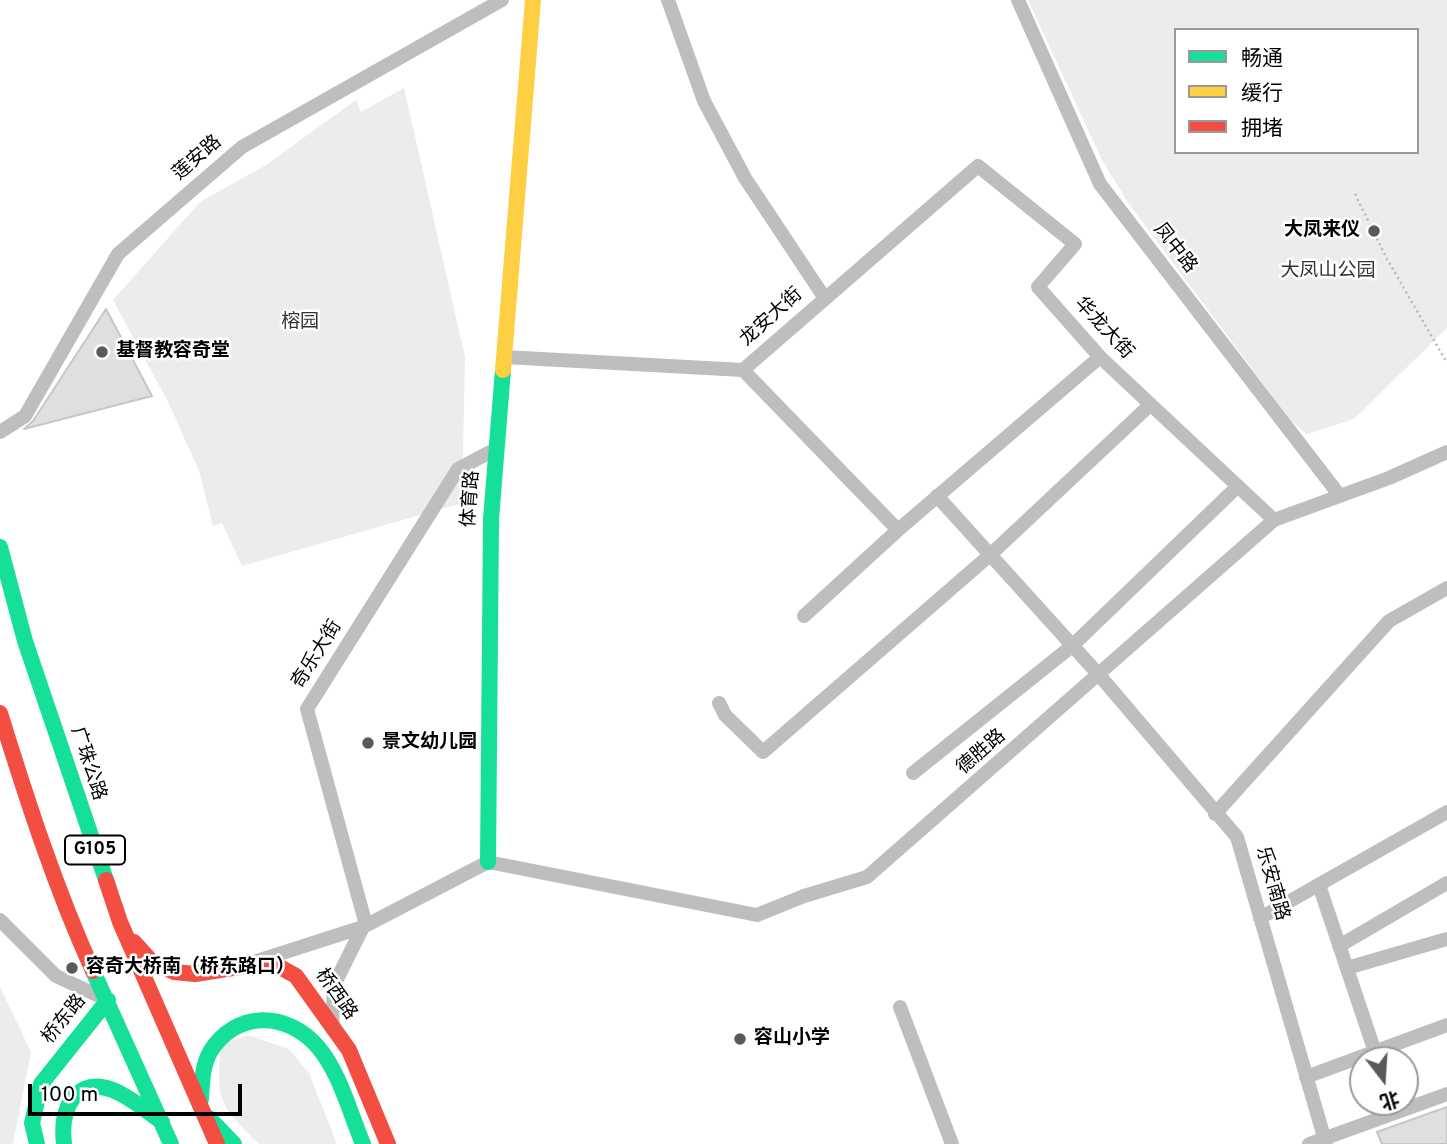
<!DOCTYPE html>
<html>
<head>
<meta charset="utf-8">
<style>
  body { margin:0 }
  #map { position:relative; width:1447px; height:1144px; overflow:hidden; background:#fff; font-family:Overpass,"Noto Sans SC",sans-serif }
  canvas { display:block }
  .legend { position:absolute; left:1174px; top:28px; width:245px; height:126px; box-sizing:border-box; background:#fff; border:2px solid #999; margin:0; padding:9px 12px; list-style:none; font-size:21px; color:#000 }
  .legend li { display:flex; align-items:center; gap:14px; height:35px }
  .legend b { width:35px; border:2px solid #999 }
  .north { position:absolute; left:1349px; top:1046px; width:70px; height:70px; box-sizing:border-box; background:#fff; border:2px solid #999; border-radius:50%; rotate:163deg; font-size:19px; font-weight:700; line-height:28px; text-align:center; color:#000 }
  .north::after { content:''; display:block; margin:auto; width:24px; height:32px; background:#595959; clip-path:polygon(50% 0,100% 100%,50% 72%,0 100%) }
  .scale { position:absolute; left:28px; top:1084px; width:214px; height:32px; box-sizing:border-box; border:4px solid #000; border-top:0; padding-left:9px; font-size:21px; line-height:24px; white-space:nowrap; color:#000; -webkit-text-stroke:5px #fff; paint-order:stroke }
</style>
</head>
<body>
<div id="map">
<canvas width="1447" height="1144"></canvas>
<ul class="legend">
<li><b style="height:9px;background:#16e098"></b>畅通</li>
<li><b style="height:9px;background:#ffcf43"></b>缓行</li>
<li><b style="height:9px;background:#f24e42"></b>拥堵</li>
</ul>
<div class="north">北</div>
<div class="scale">100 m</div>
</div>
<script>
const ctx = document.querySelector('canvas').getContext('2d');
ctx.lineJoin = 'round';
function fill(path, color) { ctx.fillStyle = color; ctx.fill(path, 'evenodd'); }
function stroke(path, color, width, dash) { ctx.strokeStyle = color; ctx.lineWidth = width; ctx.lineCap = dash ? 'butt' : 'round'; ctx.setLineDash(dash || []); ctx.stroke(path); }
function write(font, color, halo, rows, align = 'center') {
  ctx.font = font + ' Overpass,"Noto Sans SC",sans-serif'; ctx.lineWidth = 5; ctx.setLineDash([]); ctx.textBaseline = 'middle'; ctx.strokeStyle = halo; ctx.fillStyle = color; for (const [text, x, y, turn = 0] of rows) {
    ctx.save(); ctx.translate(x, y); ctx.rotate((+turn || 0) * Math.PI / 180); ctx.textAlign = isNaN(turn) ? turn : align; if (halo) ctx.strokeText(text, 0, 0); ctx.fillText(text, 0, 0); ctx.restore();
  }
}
fill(new Path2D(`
  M 1028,0 L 1447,0 L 1447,328 L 1354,419 L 1307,434 L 1291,421 L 1129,204 L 1102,160 ZM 1176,30 L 1417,30 L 1417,152 L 1176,152 Z
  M 404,88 L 465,357 L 462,503 L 242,566 L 222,523 L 213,526 L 199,471 L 169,404 L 113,300 L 200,202 L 266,165 L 356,100 L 361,112 Z
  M 0,987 L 31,1052 L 13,1144 L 0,1144 Z
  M 248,1035 L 289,1049 L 309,1073 L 337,1144 L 259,1144 C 218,1103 216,1102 221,1044 Z`), '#ececec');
const building = new Path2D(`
  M 106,309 L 152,396 L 24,429 L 33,421 Z
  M 1447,1107 L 1447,1144 L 1382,1144 L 1377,1132 Z`);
fill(building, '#dfdfdf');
stroke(building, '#c7c7c7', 2);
stroke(new Path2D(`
  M 1355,194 L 1387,259 L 1447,363`), '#b9b9b9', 2.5, [2, 3.5]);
stroke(new Path2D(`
  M 668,0 L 704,101 L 745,178 L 824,297
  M 1018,0 L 1100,184 L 1340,496
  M 504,357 L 743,370 L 978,166 L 1075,244 L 1038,287 L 1100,357 L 1274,520
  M 743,370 L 898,530
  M 0,432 L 25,416 L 118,254 L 242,147 L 502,0
  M 937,496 L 1100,676 L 1237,837 L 1326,1144
  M 804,616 L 898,530 L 1100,357
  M 719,703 L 725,715 L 763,752 L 990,555 L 1150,405
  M 913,773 L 1072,646 L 1238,486
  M 1215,814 L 1389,621 L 1447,588
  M 1319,885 L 1375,1052
  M 1260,918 L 1447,812
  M 0,920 L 56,976 L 103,998
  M 366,925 L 307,709 L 458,469 L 496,449
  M 1339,946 L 1447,883
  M 257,961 L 363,927 L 488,862 L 757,915 L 804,896 L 867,877 L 1274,520 L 1389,478 L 1447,452
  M 1347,968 L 1447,939
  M 900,1007 L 952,1144
  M 332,1028 L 334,985 L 363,927
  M 1306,1077 L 1447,1025
  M 1309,1144 L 1447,1094`), '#bebebe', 14);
stroke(new Path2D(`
  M 0,547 L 25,641 L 106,880
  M 488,862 L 491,519 L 503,370
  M 93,971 L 171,1144
  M 201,1099 C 202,1083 202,1067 210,1052 C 236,1010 287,1011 318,1047 C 340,1073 350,1113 363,1144
  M 209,1118 L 234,1144
  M 37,1144 L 32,1123 L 41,1084 L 108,1000
  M 64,1144 C 62,1127 63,1110 74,1097 C 100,1068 140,1107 162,1122`), '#16e098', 16);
stroke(new Path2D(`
  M 503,370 L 533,0`), '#ffcf43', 16);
stroke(new Path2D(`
  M 0,713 C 27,800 55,887 93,971
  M 106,880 L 120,922 L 217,1144
  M 134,942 L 153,963 L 174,972 L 195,974 L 258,964 L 278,966 L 296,976 L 349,1050 L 388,1144`), '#f24e42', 16);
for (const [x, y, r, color] of [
  [1374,231,7,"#595959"],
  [102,352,7,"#595959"],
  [368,743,7,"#595959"],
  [72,968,7,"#595959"],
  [740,1039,7,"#595959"]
]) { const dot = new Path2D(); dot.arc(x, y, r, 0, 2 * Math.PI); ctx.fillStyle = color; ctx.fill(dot); stroke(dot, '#fff', 2.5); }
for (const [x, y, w] of [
  [95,850,60]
]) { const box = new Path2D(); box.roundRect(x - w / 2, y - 14.5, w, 29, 5); ctx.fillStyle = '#fff'; ctx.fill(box); stroke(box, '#000', 2); }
write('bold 18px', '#000', null, [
  ["G105",95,850]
]);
write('19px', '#000', '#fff', [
  ["莲安路",198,159,-41],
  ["凤中路",1174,249,52],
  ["龙安大街",772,318,-42],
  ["华龙大街",1103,329,47],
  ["体育路",472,499,-86],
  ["奇乐大街",318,655,-58],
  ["德胜路",982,753,-41],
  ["广珠公路",87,764,72],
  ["乐安南路",1271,884,74],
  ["桥西路",335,995,55],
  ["桥东路",65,1020,-51]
]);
write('bold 19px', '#000', '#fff', [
  ["大凤来仪",1360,231,"right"],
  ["基督教容奇堂",116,352],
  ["景文幼儿园",382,743],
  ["容奇大桥南（桥东路口）",86,968],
  ["容山小学",754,1039]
], 'left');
write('19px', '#333', '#fff', [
  ["大凤山公园",1328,272],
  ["榕园",300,323]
]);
</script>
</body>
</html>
